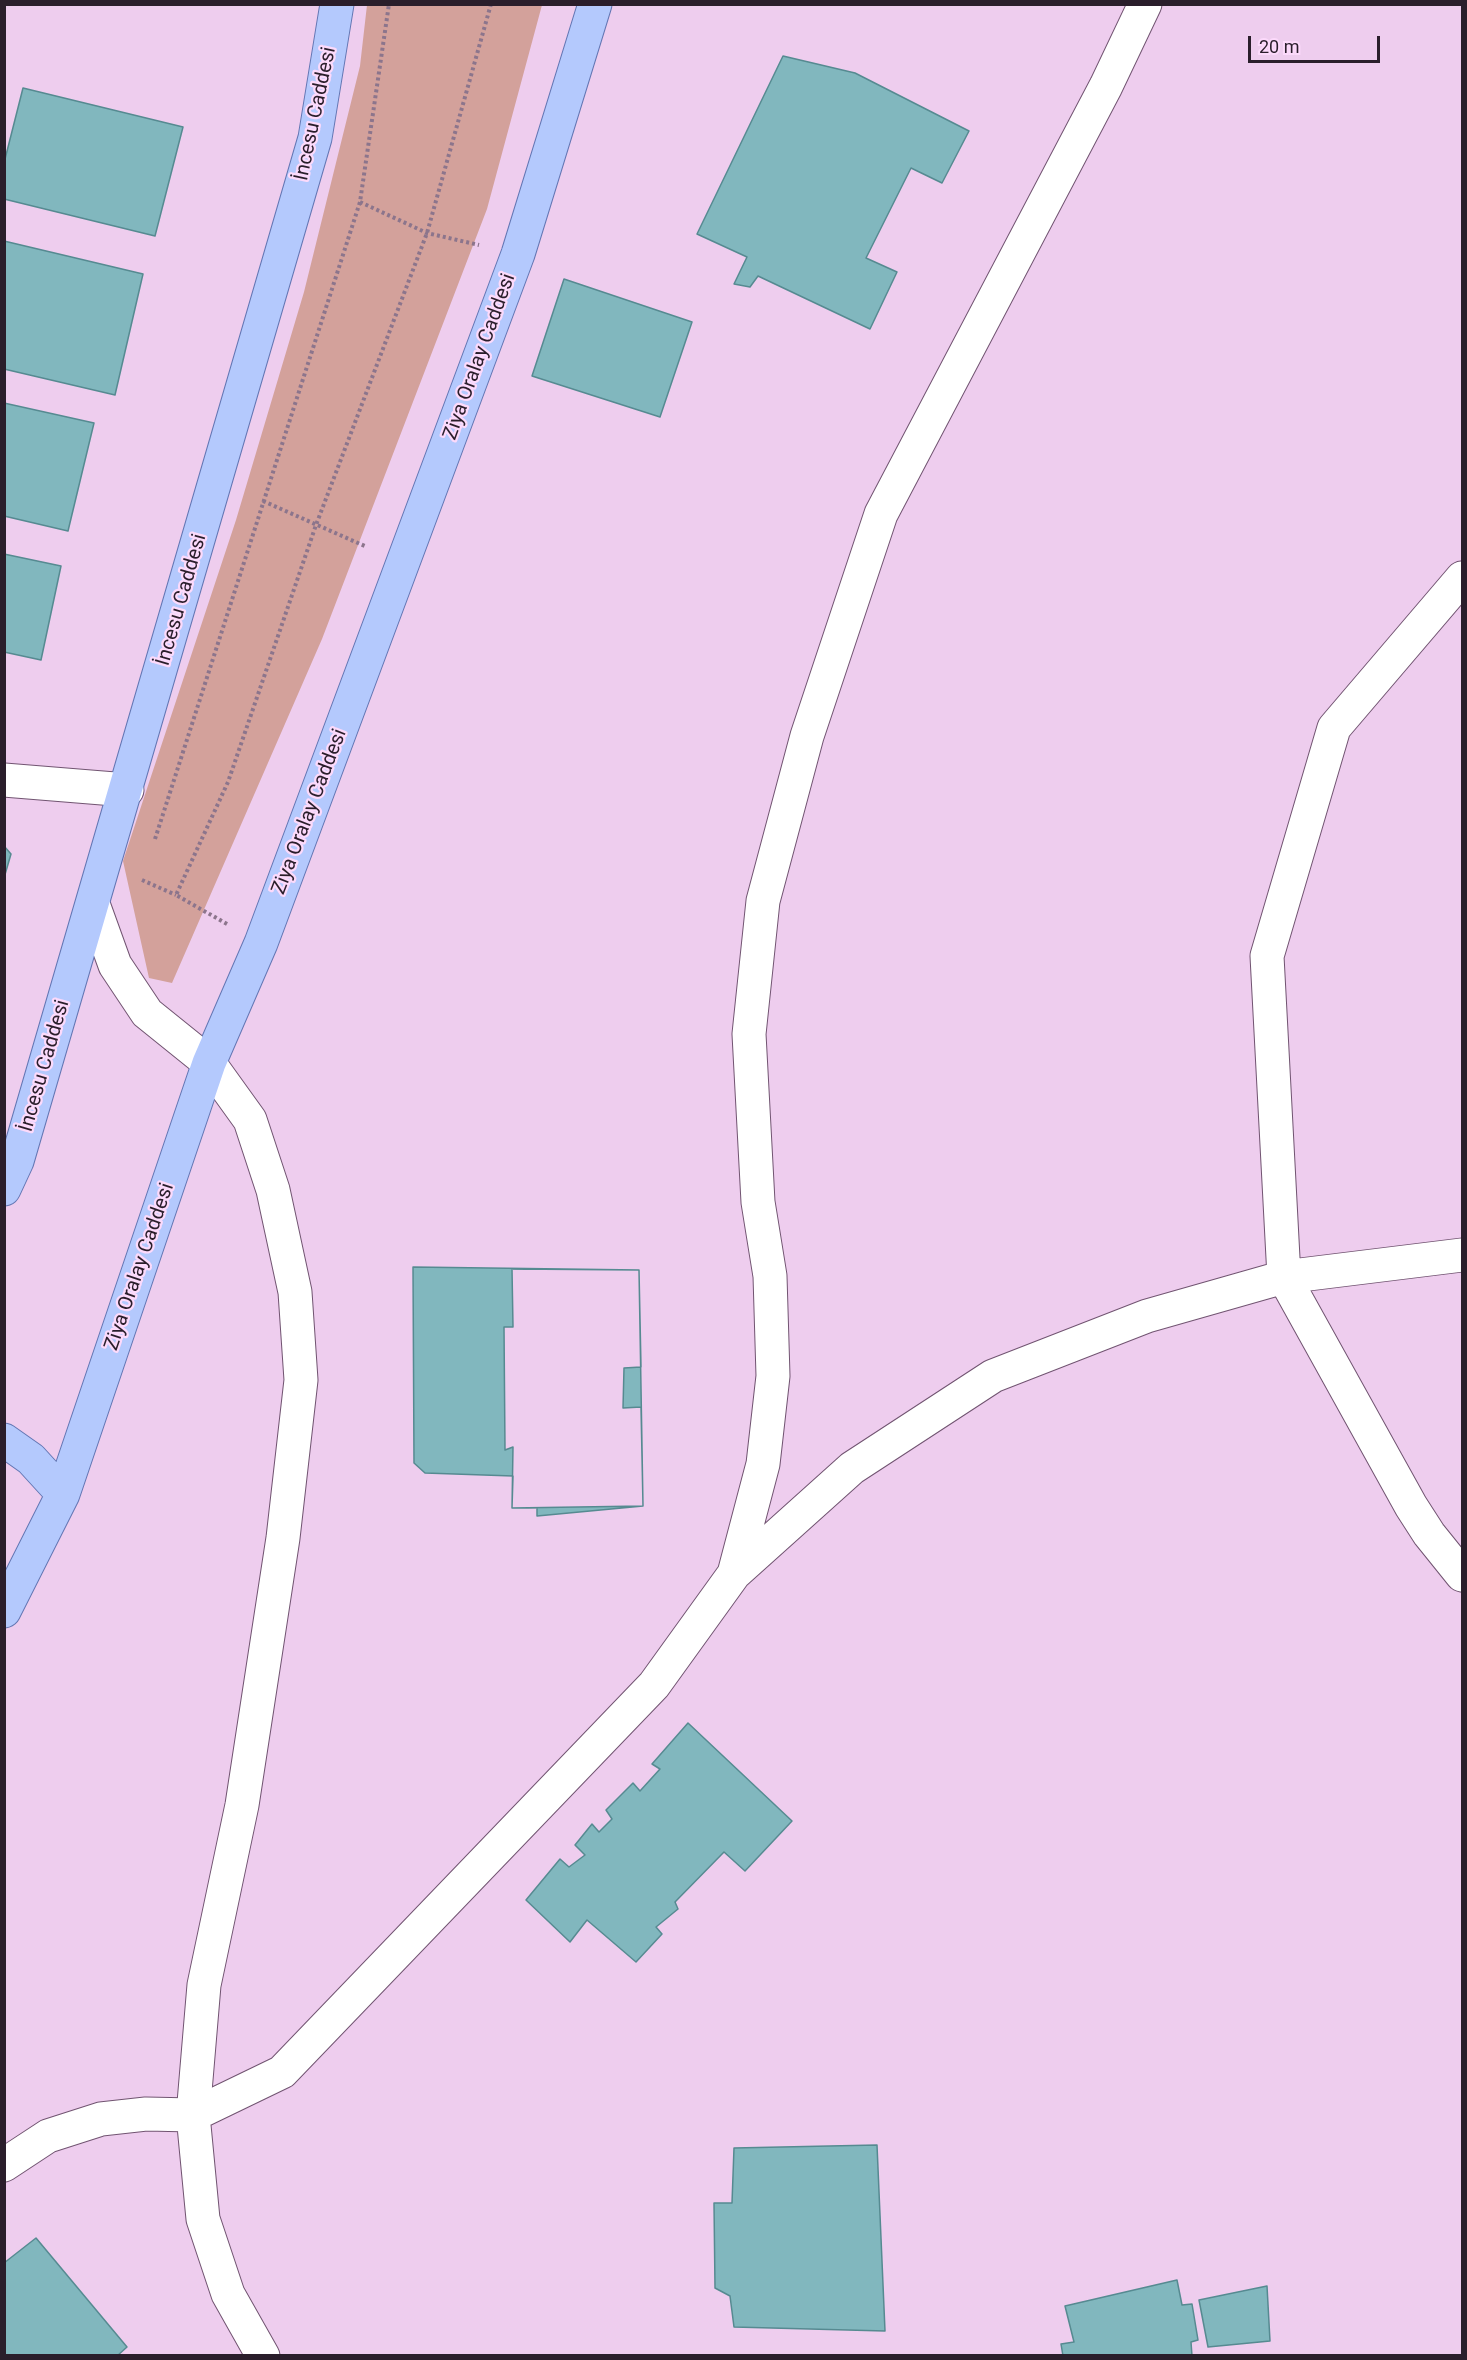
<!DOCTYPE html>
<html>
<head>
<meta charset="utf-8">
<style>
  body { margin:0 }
  #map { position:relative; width:1467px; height:2360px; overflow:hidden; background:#eecdee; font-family:Roboto,sans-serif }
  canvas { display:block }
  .frame { position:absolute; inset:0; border:6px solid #2a1e2b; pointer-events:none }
  .scale { position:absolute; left:1248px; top:36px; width:132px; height:27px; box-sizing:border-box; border:3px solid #2a1e2b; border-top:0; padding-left:8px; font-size:18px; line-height:21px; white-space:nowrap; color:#2a1e2b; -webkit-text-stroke:4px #fcdafb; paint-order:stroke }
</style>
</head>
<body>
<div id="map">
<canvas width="1467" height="2360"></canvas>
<div class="frame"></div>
<div class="scale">20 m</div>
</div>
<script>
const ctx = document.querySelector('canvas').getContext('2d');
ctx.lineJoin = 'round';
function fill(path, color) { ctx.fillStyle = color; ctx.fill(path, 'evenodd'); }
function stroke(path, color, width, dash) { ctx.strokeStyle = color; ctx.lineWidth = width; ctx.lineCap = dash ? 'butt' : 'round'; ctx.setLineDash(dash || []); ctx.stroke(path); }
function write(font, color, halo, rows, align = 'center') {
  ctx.font = font + ' Roboto,sans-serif'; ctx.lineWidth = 4.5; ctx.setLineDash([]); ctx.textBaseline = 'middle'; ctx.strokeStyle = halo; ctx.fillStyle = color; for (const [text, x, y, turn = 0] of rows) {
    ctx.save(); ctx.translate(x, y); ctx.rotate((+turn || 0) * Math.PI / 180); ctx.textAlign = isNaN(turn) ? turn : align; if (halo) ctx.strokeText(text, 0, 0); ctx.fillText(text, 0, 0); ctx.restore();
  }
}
fill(new Path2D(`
  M 367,5 L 542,5 L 487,209 L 322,639 L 172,983 L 149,978 L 123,861 L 236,520 L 304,292 L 360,66 Z`), '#d3a19b');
const building = new Path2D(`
  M 783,56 L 855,73 L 969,131 L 942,183 L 911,168 L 866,258 L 897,272 L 870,329 L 758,276 L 750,287 L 734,284 L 747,257 L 697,234 Z
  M 23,88 L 183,127 L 155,236 L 4,199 L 4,163 Z
  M 4,241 L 143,274 L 115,395 L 4,369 Z
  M 564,279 L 692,322 L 660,417 L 532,376 Z
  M 4,403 L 94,423 L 68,531 L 4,516 Z
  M 4,554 L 61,566 L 41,660 L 4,652 Z
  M 4,846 L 11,854 L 4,878 Z
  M 413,1267 L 639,1270 L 643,1506 L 537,1516 L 537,1508 L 512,1508 L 513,1476 L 425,1473 L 414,1463 Z
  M 512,1269 L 639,1270 L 641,1367 L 624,1368 L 623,1408 L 641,1407 L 643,1506 L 512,1508 L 513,1447 L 505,1450 L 504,1327 L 513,1327 Z
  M 688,1723 L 792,1821 L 745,1871 L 724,1852 L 675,1902 L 678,1909 L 656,1927 L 662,1934 L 636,1962 L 587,1920 L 570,1942 L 526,1900 L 560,1859 L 569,1867 L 585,1855 L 575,1845 L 592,1824 L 599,1832 L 612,1819 L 606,1810 L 633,1783 L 640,1791 L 660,1769 L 652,1764 Z
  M 877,2145 L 885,2331 L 734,2327 L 730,2296 L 715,2288 L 714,2203 L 732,2203 L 734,2148 Z
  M 36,2238 L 127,2347 L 117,2356 L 4,2356 L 4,2263 Z
  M 1177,2280 L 1182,2305 L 1192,2304 L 1198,2340 L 1191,2342 L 1192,2356 L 1063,2356 L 1061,2344 L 1074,2342 L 1065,2306 Z
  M 1267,2286 L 1270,2341 L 1208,2347 L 1199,2300 Z`);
fill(building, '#81b7be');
stroke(building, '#568a91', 1.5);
const minor = new Path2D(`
  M 1462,578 L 1334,728 L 1267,956 L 1284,1277 L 1411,1506 L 1429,1534 L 1462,1575
  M 4,780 L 127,790
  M 93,904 L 115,965 L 147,1013 L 209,1063 L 250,1120 L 273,1190 L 295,1292 L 301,1380 L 283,1538 L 242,1805 L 204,1985 L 193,2115 L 203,2219 L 228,2294 L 263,2356
  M 734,1574 L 763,1464 L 773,1376 L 770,1276 L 758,1202 L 749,1034 L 763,901 L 807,736 L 881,514 L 1106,86 L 1145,4
  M 4,2165 L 48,2136 L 101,2119 L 146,2114 L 193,2115 L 282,2072 L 654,1685 L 734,1574 L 852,1468 L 993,1376 L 1147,1316 L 1284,1277 L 1462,1255`);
const major = new Path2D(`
  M 4,1189 L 17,1161 L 315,138 L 337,4
  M 4,1440 L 31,1459 L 63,1494
  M 4,1611 L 63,1494 L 209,1063 L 261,943 L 518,254 L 595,4`);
stroke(minor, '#715471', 35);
stroke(major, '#6376b3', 35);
stroke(new Path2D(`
  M 360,202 L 427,233 L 479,245
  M 263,501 L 367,547
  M 155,839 L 360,202 L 389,4
  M 142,880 L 176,895
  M 227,924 L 176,895 L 228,782 L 316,525 L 427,233 L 491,4`), '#8c758c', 4, [3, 3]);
stroke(minor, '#fff', 33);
stroke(major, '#b4c9fd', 33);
write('20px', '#2a1e2b', '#fcdafb', [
  ["İncesu Caddesi",316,114,-78],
  ["Ziya Oralay Caddesi",480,357,-70],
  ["İncesu Caddesi",182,600,-74],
  ["Ziya Oralay Caddesi",310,812,-69],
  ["İncesu Caddesi",45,1066,-74],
  ["Ziya Oralay Caddesi",140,1267,-71]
]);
</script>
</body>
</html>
